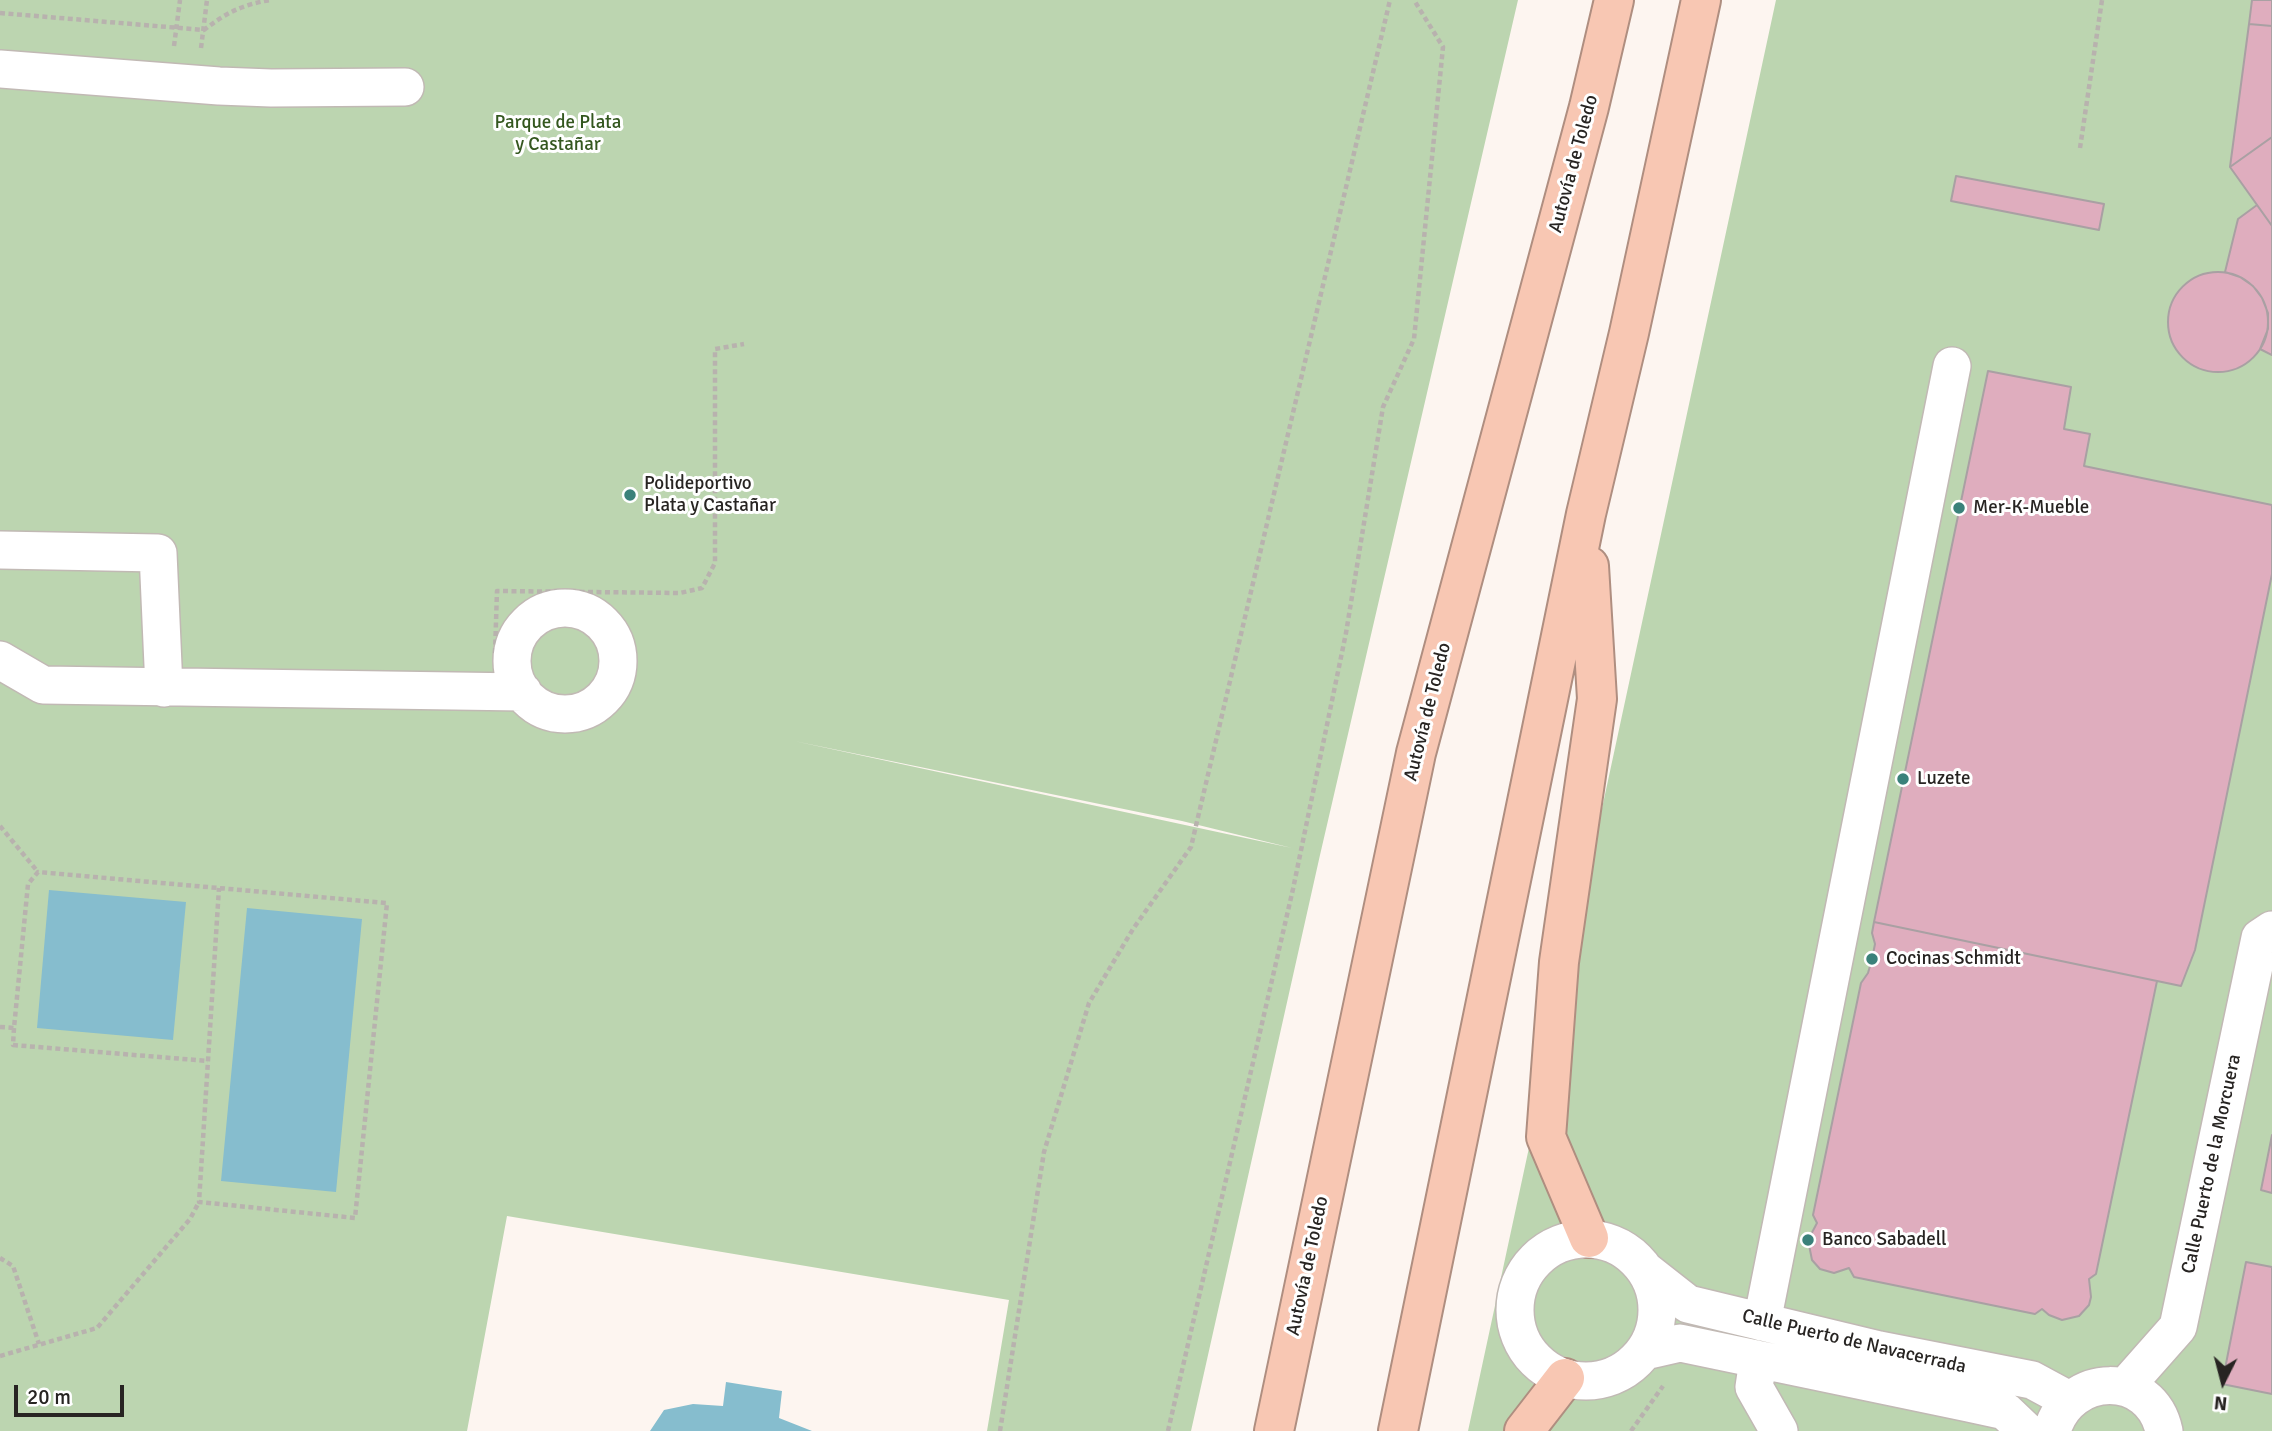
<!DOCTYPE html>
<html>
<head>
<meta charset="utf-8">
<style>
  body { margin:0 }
  #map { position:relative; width:2272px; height:1431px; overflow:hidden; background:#fdf5f0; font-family:Signika,sans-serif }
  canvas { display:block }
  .north { position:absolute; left:2188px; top:1347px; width:70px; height:70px; -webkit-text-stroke:5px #fff; paint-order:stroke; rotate:186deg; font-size:19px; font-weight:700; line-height:28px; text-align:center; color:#272422 }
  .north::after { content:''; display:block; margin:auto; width:24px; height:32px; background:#272422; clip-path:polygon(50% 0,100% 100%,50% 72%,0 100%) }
  .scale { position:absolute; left:14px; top:1385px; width:110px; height:32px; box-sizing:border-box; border:4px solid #272422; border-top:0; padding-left:9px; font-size:21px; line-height:24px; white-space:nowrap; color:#272422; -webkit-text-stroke:5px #fff; paint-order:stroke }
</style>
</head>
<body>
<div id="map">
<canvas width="2272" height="1431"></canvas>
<div class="north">N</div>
<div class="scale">20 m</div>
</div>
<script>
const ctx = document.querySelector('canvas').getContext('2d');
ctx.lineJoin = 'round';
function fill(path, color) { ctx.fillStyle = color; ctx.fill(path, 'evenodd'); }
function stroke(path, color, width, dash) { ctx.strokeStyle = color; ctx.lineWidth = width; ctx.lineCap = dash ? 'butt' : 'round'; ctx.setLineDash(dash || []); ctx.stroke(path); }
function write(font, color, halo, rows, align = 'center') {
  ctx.font = font + ' Signika,sans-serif'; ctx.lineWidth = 6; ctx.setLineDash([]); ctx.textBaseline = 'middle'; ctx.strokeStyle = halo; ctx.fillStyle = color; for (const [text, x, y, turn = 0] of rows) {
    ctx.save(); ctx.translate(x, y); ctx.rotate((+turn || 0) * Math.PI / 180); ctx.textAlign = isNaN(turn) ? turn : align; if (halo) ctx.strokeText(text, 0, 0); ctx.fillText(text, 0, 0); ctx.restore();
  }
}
fill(new Path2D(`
  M 0,0 L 1518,0 L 1320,855 L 1191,1431 L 987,1431 L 1009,1300 L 507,1216 L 467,1431 L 0,1431 ZM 794,741 L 1182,821 L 1292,848 Z
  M 1776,0 L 2272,0 L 2272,1431 L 1468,1431 Z`), '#bcd5b0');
fill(new Path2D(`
  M 49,890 L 186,902 L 173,1040 L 37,1028 Z
  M 247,908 L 362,919 L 336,1192 L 221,1181 Z
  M 726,1382 L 782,1391 L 779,1418 L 812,1431 L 650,1431 L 664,1410 L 693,1404 L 723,1406 Z`), '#86bdce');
const building = new Path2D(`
  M 2252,0 L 2272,0 L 2272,26 L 2249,24 Z
  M 2249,24 L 2272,26 L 2272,137 L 2230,167 Z
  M 2272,137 L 2272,226 L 2230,167 Z
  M 1956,176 L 2104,204 L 2099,230 L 1951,201 Z
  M 2257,205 L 2272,226 L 2272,355 L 2260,349 L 2268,329 L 2268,313 L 2262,298 L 2253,286 L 2240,277 L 2225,272 L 2238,219 Z
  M2168 322a50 50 0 1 1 100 0a50 50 0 1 1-100 0Z
  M 1988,371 L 2071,387 L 2064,429 L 2090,434 L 2084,466 L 2272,505 L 2272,574 L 2195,950 L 2181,986 L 1874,922 Z
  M 1874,922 L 2157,981 L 2096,1274 L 2089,1279 L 2091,1297 L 2089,1305 L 2079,1316 L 2062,1320 L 2049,1315 L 2042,1309 L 2035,1314 L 1854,1277 L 1849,1268 L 1834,1273 L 1820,1269 L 1812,1260 L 1808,1240 L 1817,1223 L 1813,1215 L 1861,983 L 1868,973 L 1872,959 L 1875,944 L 1872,933 Z
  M 2272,1135 L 2272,1193 L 2261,1190 Z
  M 2246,1262 L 2272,1267 L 2272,1394 L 2222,1384 Z`);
fill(building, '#dfadbe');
stroke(building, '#a9a0a3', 2);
const minor = new Path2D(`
  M 0,69 L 219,86 L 271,88 L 405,87
  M 0,550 L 158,553 L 164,688
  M512 661a53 53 0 1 1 106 0a53 53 0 1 1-106 0Z
  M 0,660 L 43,685 L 523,692
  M1515 1310a71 71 0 1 1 142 0a71 71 0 1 1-142 0Z
  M 1646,1271 L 1688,1304 L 1879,1350 L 2032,1380 L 2069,1400
  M 1762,1322 L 1952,366
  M 1645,1351 L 1680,1343 L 1968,1403 L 2005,1411 L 2026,1431
  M 1758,1360 L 1754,1387 L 1779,1431
  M 2125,1387 L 2178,1327 L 2260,938 L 2272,930
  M 2052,1431 C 2069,1371 2151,1370 2164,1431`);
const highway = new Path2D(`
  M 1589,1238 L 1546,1137 L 1559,962 L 1597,699 L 1589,566
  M 1274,1431 L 1416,753 L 1589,107 L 1614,0
  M 1398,1431 L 1586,514 L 1629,333 L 1701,0
  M 1524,1431 L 1565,1378`);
stroke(minor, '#c1b9b4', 40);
stroke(highway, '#af8e80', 42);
stroke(new Path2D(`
  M 0,13 L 204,30 C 226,13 241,5 270,0
  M 174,46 L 180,0
  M 201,48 L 207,0
  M 2080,148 L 2102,0
  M496 661a69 69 0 1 1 138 0a69 69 0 1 1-138 0Z
  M 495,653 L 497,591 L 680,593 L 702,588 L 715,563 L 715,349 L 744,344
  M 0,826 L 38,872
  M 0,1027 L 14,1028 L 28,884 L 38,872 L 387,903 L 355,1218 L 199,1202 L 219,888
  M 14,1028 L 13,1045 L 208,1061
  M 0,1258 L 13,1266 L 39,1344
  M 0,1356 L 97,1328 L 190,1219 L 199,1202
  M 1000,1431 L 1044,1152 L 1089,1003 L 1133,929 L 1191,847 L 1390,0
  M 1168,1431 L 1293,889 L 1346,633 L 1383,407 L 1414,339 L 1443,47 L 1414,0
  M 1631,1431 L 1663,1386`), '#b8b2ae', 4.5, [5, 3.5]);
stroke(minor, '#fff', 37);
stroke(highway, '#f8c7b3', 38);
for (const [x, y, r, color] of [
  [630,495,7,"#3a817a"],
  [1959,508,7,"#3a817a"],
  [1903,779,7,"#3a817a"],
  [1872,959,7,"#3a817a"],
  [1808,1240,7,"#3a817a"]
]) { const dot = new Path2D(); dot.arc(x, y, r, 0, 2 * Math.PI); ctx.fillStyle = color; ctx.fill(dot); stroke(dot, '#fff', 2.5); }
write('19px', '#34571f', '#fff', [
  ["Parque de Plata",558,123],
  ["y Castañar",558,145]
]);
write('19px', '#272422', '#fff', [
  ["Autovía de Toledo",1574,164,-75],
  ["Autovía de Toledo",1428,712,-76],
  ["Calle Puerto de la Morcuera",2212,1164,-78],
  ["Autovía de Toledo",1308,1266,-78],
  ["Calle Puerto de Navacerrada",1854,1342,13]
]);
write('19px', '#272422', '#fff', [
  ["Polideportivo",644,484],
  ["Plata y Castañar",644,506],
  ["Mer-K-Mueble",1973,508],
  ["Luzete",1917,779],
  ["Cocinas Schmidt",1886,959],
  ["Banco Sabadell",1822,1240]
], 'left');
</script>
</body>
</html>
